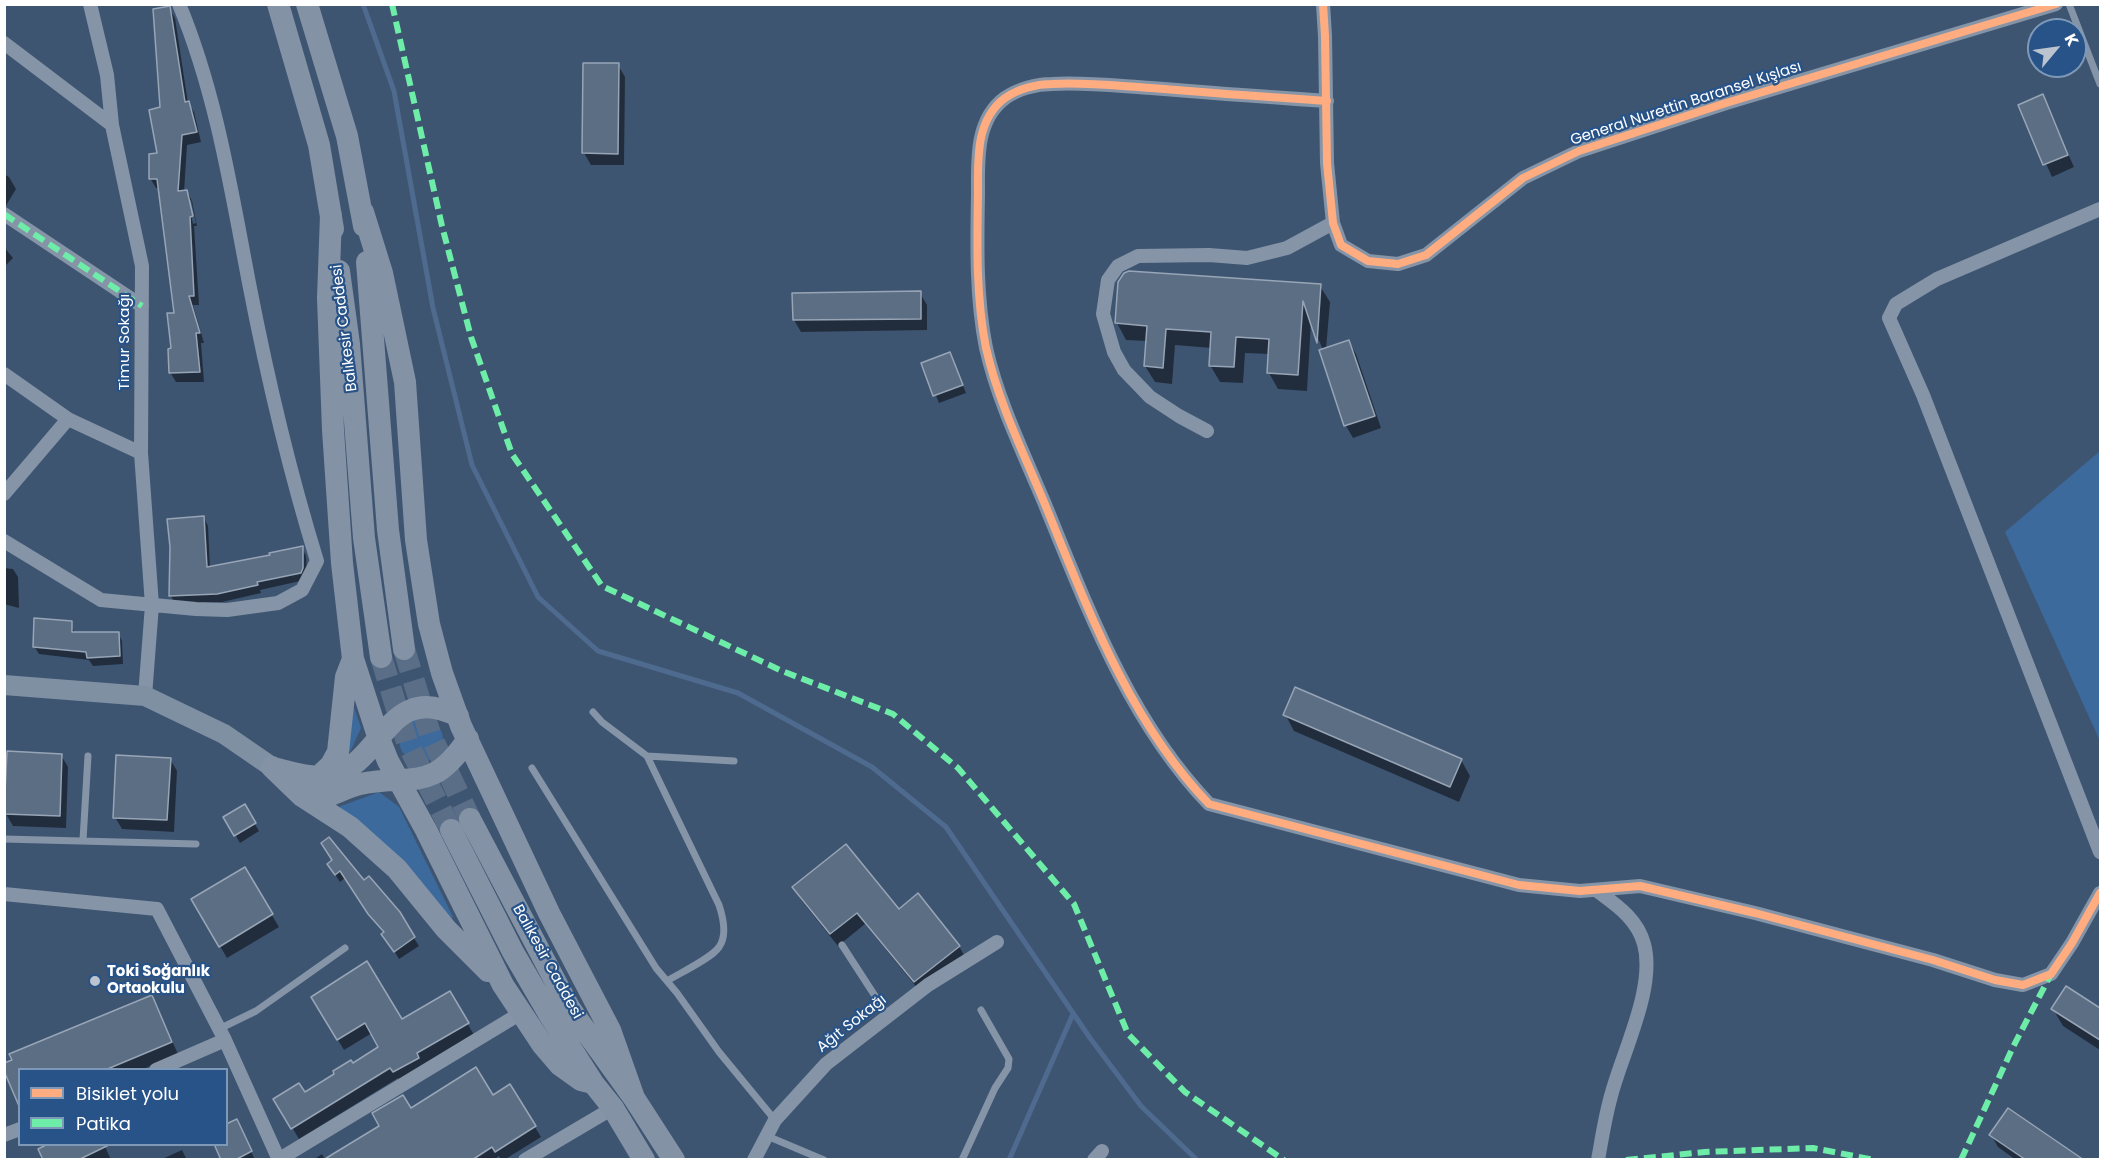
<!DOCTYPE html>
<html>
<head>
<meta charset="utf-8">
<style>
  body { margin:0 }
  #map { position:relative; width:2105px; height:1164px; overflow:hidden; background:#3e5572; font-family:Poppins,sans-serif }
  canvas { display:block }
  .frame { position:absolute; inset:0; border:6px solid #fff; pointer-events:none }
  .legend { position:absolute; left:18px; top:1068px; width:210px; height:78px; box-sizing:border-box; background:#285388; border:2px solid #7e98b8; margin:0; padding:8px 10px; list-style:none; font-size:18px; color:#fff }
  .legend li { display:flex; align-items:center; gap:12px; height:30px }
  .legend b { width:30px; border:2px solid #7e98b8 }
  .north { position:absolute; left:2027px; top:18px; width:60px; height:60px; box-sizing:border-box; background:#285388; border:2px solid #7e98b8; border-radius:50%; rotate:61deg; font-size:16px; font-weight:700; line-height:24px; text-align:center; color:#fff }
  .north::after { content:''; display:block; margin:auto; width:21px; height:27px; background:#bbc4ce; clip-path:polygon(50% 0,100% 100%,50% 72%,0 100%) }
</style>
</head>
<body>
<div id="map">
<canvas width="2105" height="1164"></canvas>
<div class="frame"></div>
<ul class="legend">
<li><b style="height:8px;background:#ffac80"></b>Bisiklet yolu</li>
<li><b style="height:8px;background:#6deda7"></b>Patika</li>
</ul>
<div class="north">K</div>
</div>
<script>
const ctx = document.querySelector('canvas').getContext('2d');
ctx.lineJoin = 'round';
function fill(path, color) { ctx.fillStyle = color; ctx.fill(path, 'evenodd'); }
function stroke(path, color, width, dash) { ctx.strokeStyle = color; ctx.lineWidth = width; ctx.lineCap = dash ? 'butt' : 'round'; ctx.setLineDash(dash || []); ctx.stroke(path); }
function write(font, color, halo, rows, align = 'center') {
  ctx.font = font + ' Poppins,sans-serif'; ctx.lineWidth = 4.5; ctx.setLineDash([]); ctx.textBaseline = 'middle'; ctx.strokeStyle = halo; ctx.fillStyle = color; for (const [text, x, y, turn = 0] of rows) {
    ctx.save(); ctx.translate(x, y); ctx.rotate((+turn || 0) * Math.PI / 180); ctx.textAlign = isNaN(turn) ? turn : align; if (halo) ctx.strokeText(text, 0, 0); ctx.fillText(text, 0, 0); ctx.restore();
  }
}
fill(new Path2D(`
  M 2100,451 L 2100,741 L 2005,532 Z
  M 349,693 L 361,728 L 351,750 L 344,758 Z
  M399 740a22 22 0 1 1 44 0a22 22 0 1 1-44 0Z
  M 379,792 L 399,807 L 453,917 L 448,919 L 336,808 Z`), '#3d6a9d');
fill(new Path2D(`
  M 169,8 L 175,18 L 188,103 L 194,112 L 201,142 L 187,145 L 184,192 L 187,191 L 192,201 L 197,226 L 194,226 L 199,305 L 193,305 L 204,343 L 201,343 L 204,382 L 176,382 L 170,372 L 175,314 L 160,188 L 156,188 L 150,178 L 158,155 ZM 188,200 L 191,200 L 196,223 L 193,224 Z
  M 618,65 L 625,77 L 624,165 L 591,165 L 584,153 Z
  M 2042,96 L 2074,167 L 2052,177 L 2020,106 Z
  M 4,174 L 9,177 L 16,189 L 4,209 Z
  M 4,247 L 13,258 L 4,267 Z
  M 1119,282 L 1320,286 L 1330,302 L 1326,349 L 1349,342 L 1356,354 L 1381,428 L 1353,438 L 1346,426 L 1321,351 L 1323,350 L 1311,321 L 1307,391 L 1278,389 L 1269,373 L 1270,354 L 1245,353 L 1243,383 L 1220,382 L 1210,365 L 1212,348 L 1175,345 L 1172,384 L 1155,382 L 1145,366 L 1147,341 L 1126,340 L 1117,323 Z
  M 920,293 L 927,305 L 927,330 L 801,332 L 794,320 Z
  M 950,354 L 966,393 L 939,403 L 923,364 Z
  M 204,518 L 208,526 L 210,568 L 271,557 L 302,548 L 306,556 L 307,577 L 305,580 L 260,590 L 261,593 L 222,602 L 175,604 L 171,596 Z
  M 4,568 L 13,569 L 18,577 L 19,608 L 4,604 Z
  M 71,623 L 75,634 L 118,633 L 122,641 L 123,664 L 93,666 L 89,660 L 39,654 L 34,646 Z
  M 1285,714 L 1461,760 L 1470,776 L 1459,802 L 1294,731 Z
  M 61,755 L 68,767 L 66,828 L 13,826 L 6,814 Z
  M 170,759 L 177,771 L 174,832 L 122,829 L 115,817 Z
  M 244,806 L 259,831 L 240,843 L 225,817 Z
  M 329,865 L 364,882 L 398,913 L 419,946 L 399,959 L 384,933 L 345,878 L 340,882 Z
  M 244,869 L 279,927 L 227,958 L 193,900 Z
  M 794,888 L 898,911 L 959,946 L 966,959 L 922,994 L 865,924 L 838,946 L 801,900 Z
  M 2067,988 L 2100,1010 L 2100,1050 L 2063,1026 L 2053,1009 Z
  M 450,993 L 474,1035 L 401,1083 L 398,1078 L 299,1139 L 275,1099 L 304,1095 L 380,1047 L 372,1033 L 344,1050 L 313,998 L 402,1021 Z
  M 152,997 L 178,1054 L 141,1070 L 20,1070 L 20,1102 L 4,1067 Z
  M 510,1086 L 541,1137 L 504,1160 L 501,1160 L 499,1156 L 493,1160 L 313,1160 L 322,1154 L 324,1158 L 330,1155 L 331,1157 L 410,1110 L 493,1097 Z
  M 226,1122 L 228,1125 L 242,1132 L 255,1160 L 223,1160 L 226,1144 Z
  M 1991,1135 L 2081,1160 L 2016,1160 L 1998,1147 Z
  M 104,1144 L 111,1160 L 38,1159 L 43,1156 Z
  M 182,1150 L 187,1160 L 160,1160 Z`), '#0007');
stroke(new Path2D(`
  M 363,4 L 394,91 L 433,308 L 472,465 L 538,597 L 598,651 L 738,693 L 872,767 L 946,827 L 1090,1038 L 1141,1106 L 1197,1160
  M 1009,1160 L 1073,1014`), '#4e6b8f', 5);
const building = new Path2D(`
  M 170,6 L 185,102 L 189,101 L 197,132 L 182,135 L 178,191 L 187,190 L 193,216 L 190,217 L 194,296 L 189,296 L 200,333 L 196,333 L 200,372 L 169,373 L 168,349 L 171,348 L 167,313 L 174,313 L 157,179 L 149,179 L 149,154 L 157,153 L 149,110 L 160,107 L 153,9 Z
  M 583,63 L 619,63 L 618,154 L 582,153 Z
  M 2043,94 L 2068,155 L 2043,165 L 2018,105 Z
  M 1129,271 L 1321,284 L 1317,343 L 1303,301 L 1298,375 L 1267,373 L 1269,339 L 1236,337 L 1234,367 L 1209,366 L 1211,332 L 1166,329 L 1163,368 L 1144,366 L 1147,326 L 1115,323 L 1118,282 L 1124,273 Z
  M 921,291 L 921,319 L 793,320 L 792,293 Z
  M 1349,340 L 1375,416 L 1344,426 L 1319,350 Z
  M 950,352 L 963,385 L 933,396 L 921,363 Z
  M 204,516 L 207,567 L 270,555 L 269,553 L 303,546 L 303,568 L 301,573 L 257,582 L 258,585 L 217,594 L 169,596 L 170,547 L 167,519 Z
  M 34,618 L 72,621 L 72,632 L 119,632 L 120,656 L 87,658 L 86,652 L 33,647 Z
  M 1295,687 L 1462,759 L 1450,787 L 1283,715 Z
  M 7,751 L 62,754 L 60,816 L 4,814 Z
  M 116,755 L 171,758 L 167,820 L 113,818 Z
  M 245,804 L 256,823 L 234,836 L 223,817 Z
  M 329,837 L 364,880 L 369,876 L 400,912 L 415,937 L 394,952 L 381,934 L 384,932 L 368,914 L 340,871 L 335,875 L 327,864 L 332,860 L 321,843 Z
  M 846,844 L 899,909 L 918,893 L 960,946 L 914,982 L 857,913 L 830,934 L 792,887 Z
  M 245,867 L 273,914 L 219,947 L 191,899 Z
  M 367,961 L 402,1019 L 450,991 L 469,1023 L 417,1053 L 419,1058 L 393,1072 L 390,1068 L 291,1129 L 273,1099 L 299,1083 L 305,1092 L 334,1074 L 333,1071 L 351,1060 L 353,1063 L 378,1047 L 365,1023 L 337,1040 L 311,997 Z
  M 2066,986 L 2100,1008 L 2100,1040 L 2051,1009 Z
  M 152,995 L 172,1042 L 105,1070 L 20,1070 L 19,1106 L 4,1071 L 4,1063 L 12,1060 L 9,1054 Z
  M 476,1067 L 493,1095 L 510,1084 L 536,1126 L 495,1152 L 492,1147 L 472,1160 L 323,1160 L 379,1126 L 372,1113 L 403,1095 L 411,1108 Z
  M 2008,1108 L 2084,1160 L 2026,1160 L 1989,1135 Z
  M 237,1119 L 252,1151 L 235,1160 L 221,1160 L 214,1144 L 226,1144 L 226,1124 Z
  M 48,1144 L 111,1144 L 78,1160 L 43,1160 L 38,1149 Z`);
fill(building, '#5b6e84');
stroke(building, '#98a5b6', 1.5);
stroke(new Path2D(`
  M 404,649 L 430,734 L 470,819
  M 381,657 L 407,742 L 451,830`), '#5b6e87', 22, [22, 11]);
stroke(new Path2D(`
  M 2069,4 L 2100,84
  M 593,712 L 602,722 L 647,756 L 734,761
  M 647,756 L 719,905 C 723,917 727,936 719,947 C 712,958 680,973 667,981
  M 532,768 L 656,968 L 677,993 L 719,1052 L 775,1120
  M 4,839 L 196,844
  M 83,840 L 88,756
  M 842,945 L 888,1016
  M 219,1029 L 256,1011 L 345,948
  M 767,1136 L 824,1160
  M 962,1160 L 995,1088 L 1008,1068 L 1009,1059 L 981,1010`), '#8595a7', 7);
stroke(new Path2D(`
  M 90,4 L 107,75 L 112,125
  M 1323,4 L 1325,36 L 1327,163 L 1333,223 L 1341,245 L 1368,261 L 1398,264 L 1426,255 L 1523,178 L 1579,151 L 1726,103 L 2056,4
  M 4,43 L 112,125 L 142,266 L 141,453 L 152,605 L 145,696
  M 1327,101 C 1268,97 1210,93 1151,88 C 1118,86 1085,82 1052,84 C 1036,84 1018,89 1005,98 C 975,120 978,161 978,194 C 977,245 976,298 986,348 C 998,401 1023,452 1044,502 C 1087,607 1129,721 1209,804 L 1519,885 L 1580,891 L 1640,886 L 1755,913 L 1933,960 L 1995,980 L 2023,985 L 2051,974 L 2072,943 L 2100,893
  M 2100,209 L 1937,279 L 1896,304 L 1889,318 L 1923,395 L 2100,852
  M 4,214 L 142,306
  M 4,374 L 68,419 L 141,453
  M 1207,431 L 1179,416 L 1150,397 L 1124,370 L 1114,352 L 1103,314 L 1108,280 L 1118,266 L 1138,256 L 1209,255 L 1247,258 L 1287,248 L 1333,223
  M 4,494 L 68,419
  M 4,541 L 101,600 L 196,609 L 227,610 L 278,603 L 302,590 L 317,561 C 289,470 267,376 249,283 C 231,189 216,93 179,4
  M 1596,890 C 1616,905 1637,918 1644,944 C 1656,988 1622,1053 1611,1096 C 1605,1117 1602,1138 1598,1160
  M 4,894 L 157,909 L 225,1040 L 279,1160
  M 156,1070 L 225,1040
  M 4,1135 L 20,1129
  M 278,1160 L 521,1013
  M 525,1160 L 613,1108
  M 754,1160 L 775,1120 L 826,1064 L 928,985 L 997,942
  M 1094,1160 L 1102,1151`), '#8595a7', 14);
stroke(new Path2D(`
  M 4,685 L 145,696 L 224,734 L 272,767`), '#7f90a3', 20);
stroke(new Path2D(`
  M 278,4 L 319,145 L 333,229
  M 307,4 L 347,136 L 364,226
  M 363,212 L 382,273 L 405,382 L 416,540 L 429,624 L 442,673 L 461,726 L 549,913 L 610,1030 L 634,1098
  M 331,215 L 328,298 L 333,430 L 342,563 L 353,659 L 378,736 L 388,761 L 426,830 L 503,985 L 542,1044 L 560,1065 L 581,1080 L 593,1083
  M 367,262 L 388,530 L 404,649
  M 339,271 L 349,344 L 364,538 L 381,657
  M 272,767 L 302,796 L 350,827 L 397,869 L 446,929 L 488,971
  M 273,768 C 292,772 312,780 332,775 C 383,763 388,680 458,716
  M 317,778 L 331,765 L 338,752 L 346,677 L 353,659
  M 302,796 C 310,796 319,799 325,797 C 337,793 347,787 360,784 C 414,773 431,794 468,739
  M 470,819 L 570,1009 L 634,1098 L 674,1160
  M 451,830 L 513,952 L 549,1014 L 593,1083 L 613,1108 L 644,1160`), '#8492a5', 22);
stroke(new Path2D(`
  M 392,4 L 442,226 L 471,337 L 512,454 L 602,586 L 782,671 L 893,714 L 958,768 L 1074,904 L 1128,1034 L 1185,1092 L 1284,1160
  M 4,214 L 142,306
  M 1626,1160 L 1705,1152 L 1813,1148 L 1875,1160
  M 1961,1160 L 2013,1047 L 2051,974`), '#6deda7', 6, [12, 6]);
stroke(new Path2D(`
  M 1323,4 L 1325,36 L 1327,163 L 1333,223 L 1341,245 L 1368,261 L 1398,264 L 1426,255 L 1523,178 L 1579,151 L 1726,103 L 2056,4
  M 1327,101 C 1268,97 1210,93 1151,88 C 1118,86 1085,82 1052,84 C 1036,84 1018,89 1005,98 C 975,120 978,161 978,194 C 977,245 976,298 986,348 C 998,401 1023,452 1044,502 C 1087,607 1129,721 1209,804 L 1519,885 L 1580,891 L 1640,886 L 1755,913 L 1933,960 L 1995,980 L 2023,985 L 2051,974 L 2072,943 L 2100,893`), '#ffac80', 8);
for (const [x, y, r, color] of [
  [95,981,6,"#bbc4ce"]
]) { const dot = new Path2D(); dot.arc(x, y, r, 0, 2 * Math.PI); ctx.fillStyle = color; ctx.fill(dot); stroke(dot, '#285388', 2); }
write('15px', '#fff', '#285388', [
  ["General Nurettin Baransel Kışlası",1686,104,-18],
  ["Balıkesir Caddesi",345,328,-97],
  ["Timur Sokağı",125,342,-90],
  ["Balıkesir Caddesi",547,962,61],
  ["Ağıt Sokağı",852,1024,-38]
]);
write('bold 15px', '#fff', '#285388', [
  ["Toki Soğanlık",107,972],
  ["Ortaokulu",107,989]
], 'left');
</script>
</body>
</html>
